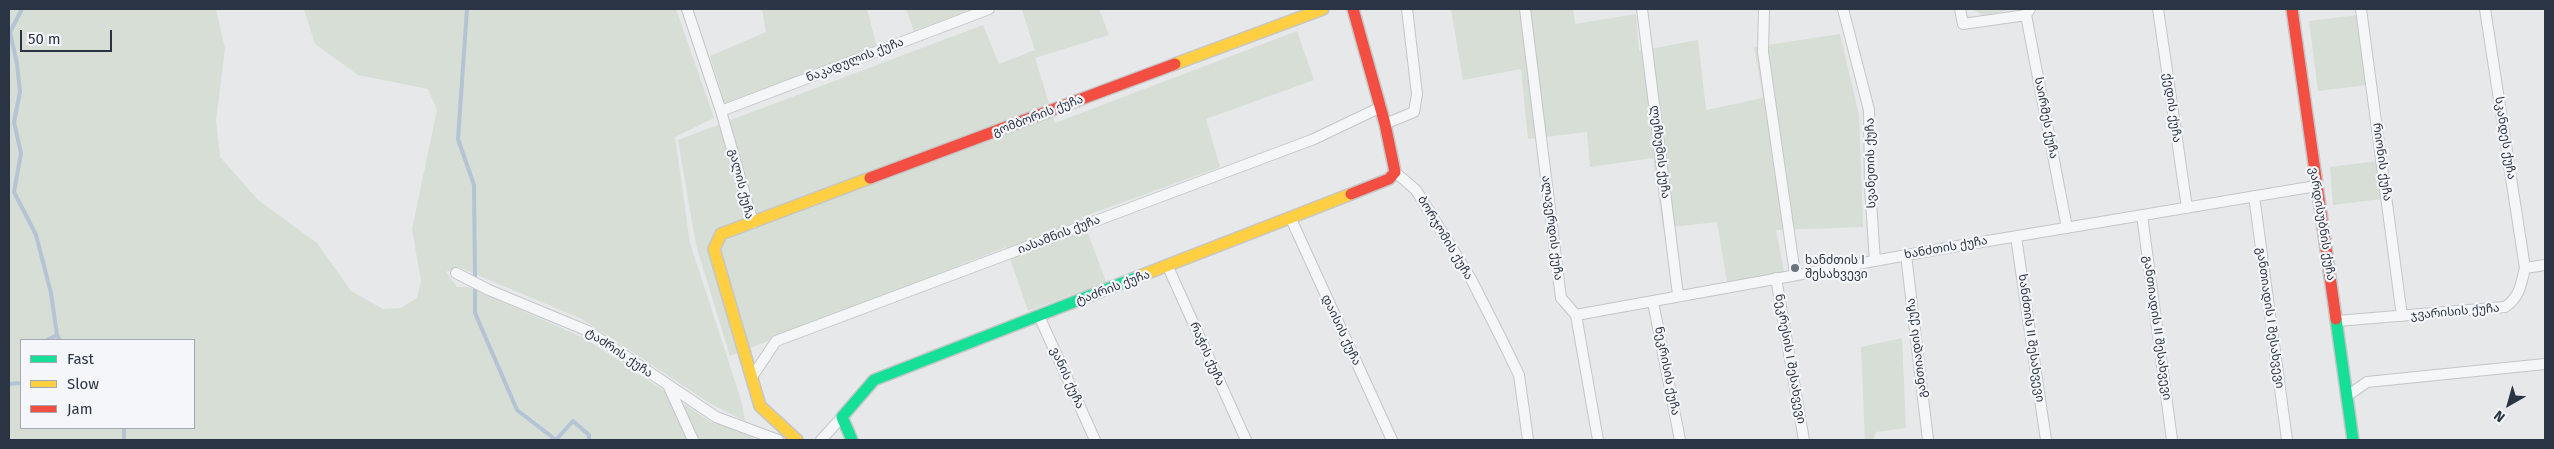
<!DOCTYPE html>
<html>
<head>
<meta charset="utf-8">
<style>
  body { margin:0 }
  #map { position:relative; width:2554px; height:449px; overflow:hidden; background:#e6e8ea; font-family:"Fira Sans",sans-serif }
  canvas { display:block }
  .frame { position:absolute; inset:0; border:10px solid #2b3445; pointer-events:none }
  .legend { position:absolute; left:20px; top:339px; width:175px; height:90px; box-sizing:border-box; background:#f4f6f9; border:1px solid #a4a8b1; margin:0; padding:6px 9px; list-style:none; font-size:15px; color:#2b3445 }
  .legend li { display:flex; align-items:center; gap:10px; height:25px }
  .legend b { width:25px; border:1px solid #a4a8b1 }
  .north { position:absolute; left:2484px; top:379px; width:50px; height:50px; -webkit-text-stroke:4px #f4f6f9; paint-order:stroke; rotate:218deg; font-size:14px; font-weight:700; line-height:20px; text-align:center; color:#2b3445 }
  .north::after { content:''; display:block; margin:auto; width:18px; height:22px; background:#2b3445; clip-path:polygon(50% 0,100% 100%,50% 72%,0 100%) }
  .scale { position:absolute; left:20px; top:30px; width:92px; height:22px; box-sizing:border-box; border:2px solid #2b3445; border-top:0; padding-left:6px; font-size:15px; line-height:18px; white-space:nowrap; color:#2b3445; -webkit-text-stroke:4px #f4f6f9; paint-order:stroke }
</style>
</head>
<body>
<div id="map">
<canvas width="2554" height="449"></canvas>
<div class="frame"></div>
<ul class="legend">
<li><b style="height:6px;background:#16e098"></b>Fast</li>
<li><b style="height:6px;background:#ffcf43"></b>Slow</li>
<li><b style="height:6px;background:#f24e42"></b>Jam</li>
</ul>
<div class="north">N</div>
<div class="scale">50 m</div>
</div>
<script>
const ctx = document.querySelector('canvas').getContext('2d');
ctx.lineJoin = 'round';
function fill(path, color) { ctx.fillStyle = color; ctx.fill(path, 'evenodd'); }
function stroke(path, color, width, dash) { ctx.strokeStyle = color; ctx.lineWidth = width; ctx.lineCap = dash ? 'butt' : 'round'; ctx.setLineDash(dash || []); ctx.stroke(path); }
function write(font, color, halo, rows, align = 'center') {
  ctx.font = font + ' "Fira Sans","Noto Sans Georgian",sans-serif'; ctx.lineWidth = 4.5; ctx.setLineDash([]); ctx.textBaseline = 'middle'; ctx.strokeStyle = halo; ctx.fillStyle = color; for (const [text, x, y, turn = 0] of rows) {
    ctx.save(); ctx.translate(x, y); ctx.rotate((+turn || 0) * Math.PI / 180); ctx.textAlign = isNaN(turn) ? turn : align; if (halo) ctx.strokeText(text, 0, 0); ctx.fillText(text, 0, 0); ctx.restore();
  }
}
fill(new Path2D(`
  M 9,9 L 216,9 L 225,49 L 216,121 L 220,157 L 258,200 L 317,243 L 351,291 L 383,309 L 401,308 L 417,298 L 421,281 L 412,229 L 437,110 L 428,89 L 358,75 L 315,44 L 304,9 L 676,9 L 714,118 L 675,137 L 690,243 L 741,400 L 745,421 L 711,404 L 582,319 L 458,267 L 446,272 L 457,287 L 468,287 L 586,339 L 711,422 L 753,436 L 754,440 L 9,440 ZM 21,340 L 194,340 L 194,428 L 21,428 Z
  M 762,9 L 867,9 L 877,47 L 725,103 L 710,56 L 766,32 Z
  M 906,9 L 972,9 L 914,31 Z
  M 1026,9 L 1099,9 L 1109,35 L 1035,58 L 1055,123 L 1297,31 L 1314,80 L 1206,119 L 1220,167 L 1082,217 L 1106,282 L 1028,311 L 1006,247 L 730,356 L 696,245 L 678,140 L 983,25 L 999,64 L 1035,50 L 1022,10 Z
  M 1451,9 L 1573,9 L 1575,24 L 1636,14 L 1639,51 L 1698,40 L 1706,110 L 1763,98 L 1754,47 L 1840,34 L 1859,115 L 1863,227 L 1776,230 L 1784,272 L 1727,282 L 1717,222 L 1663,228 L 1653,158 L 1590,167 L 1587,132 L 1528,139 L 1521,69 L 1463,80 Z
  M 1972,9 L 2013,9 L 1984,16 Z
  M 2358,15 L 2366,85 L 2318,91 L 2309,21 Z
  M 2378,161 L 2381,199 L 2333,205 L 2330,167 Z
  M 1902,338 L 1906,428 L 1876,432 L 1873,440 L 1865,440 L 1861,347 Z`), '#d6ded6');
stroke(new Path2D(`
  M 22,9 L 10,32 L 17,64 L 20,92 L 14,122 L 21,153 L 14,192 L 36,235 L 51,293 L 57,335 L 60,340
  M 467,9 L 458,139 L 474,185 L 475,278
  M 475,289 L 475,313 L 517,410 L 556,440 L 573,421 L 589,435 L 589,440
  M 47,340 L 57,335
  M 9,384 L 21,383
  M 124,428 L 124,440`), '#b4c4d5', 4);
const street = new Path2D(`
  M 687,9 L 721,111 L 753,223
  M 1525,9 L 1561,298 L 1576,315 L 1598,440
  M 1642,9 L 1678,295
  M 1764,9 L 1763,52 L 1795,274
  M 1843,9 L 1869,110 L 1870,187 L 1875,261
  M 1960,9 L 1963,24 L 2026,15
  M 2030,9 L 2026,15 L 2067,228
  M 2158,9 L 2187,208
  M 2361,9 L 2402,316
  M 2485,9 L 2525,268
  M 721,111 L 989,9
  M 1385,124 L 1414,112 L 1417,94 L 1407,9
  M 1395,172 L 1416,190 L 1471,279 L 1502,340 L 1519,375 L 1528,440
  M 2254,196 L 2287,440
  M 2142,215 L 2172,440
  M 1291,219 L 1392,440
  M 2016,237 L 2046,440
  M 1906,255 L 1928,440
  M 1168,267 L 1246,440
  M 456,273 L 489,290 L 588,331 L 716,417 L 778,440
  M 1776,278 L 1804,440
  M 1653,302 L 1680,440
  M 1576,315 L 1946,248 L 2316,186
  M 1039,316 L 1095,440
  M 2337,321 L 2505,307 C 2520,297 2521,284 2525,268 L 2545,265
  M 752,377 L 776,341 L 1314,139 L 1381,107
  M 669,387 L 693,440
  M 2347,396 L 2367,382 L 2545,364
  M 821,440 L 842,417`);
const fast = new Path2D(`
  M 2336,319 L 2353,440
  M 852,440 L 842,417 L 874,380 L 1140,276`);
const slow = new Path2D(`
  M 1175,64 L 1323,9
  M 1140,276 L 1351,194
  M 797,440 L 760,406 L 714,249 L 721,234 L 870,178`);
const jam = new Path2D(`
  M 2292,9 L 2336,319
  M 870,178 L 1175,64
  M 1351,194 L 1389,179 L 1395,172 L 1385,124 L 1353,9`);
stroke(street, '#c4c6c8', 12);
stroke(fast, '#c4c6c8', 14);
stroke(slow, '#c4c6c8', 14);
stroke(jam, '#c4c6c8', 14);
stroke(street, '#f5f6f7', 10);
stroke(fast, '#16e098', 11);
stroke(slow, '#ffcf43', 11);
stroke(jam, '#f24e42', 11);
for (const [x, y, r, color] of [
  [1795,268,5,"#6c737f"]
]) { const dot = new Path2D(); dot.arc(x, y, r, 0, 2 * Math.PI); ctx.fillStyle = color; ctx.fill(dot); stroke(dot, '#f4f6f9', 2); }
write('12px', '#2b3445', '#f4f6f9', [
  ["ნაკადულის ქუჩა",855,60,-21],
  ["ქედის ქუჩა",2172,108,82],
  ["გომბორის ქუჩა",1038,116,-21],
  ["საირმეს ქუჩა",2046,118,79],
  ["სკანდეს ქუჩა",2505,138,81],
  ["ლეჩხუმის ქუჩა",1660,152,83],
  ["რიონის ქუჩა",2382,162,82],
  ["სვანეთის ქუჩა",1871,163,-91],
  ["გალის ქუჩა",741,184,76],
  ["ვარდისუბნის ქუჩა",2322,224,81],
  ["ალავერდის ქუჩა",1552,228,83],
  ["იასამნის ქუჩა",1059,235,-21],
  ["ბორჯომის ქუჩა",1445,238,59],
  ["ხანძთის ქუჩა",1946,248,-10],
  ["ტაძრის ქუჩა",1113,288,-21],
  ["ჯვარისის ქუჩა",2455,312,-5],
  ["განთიადის I შესახვევი",2270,318,82],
  ["განთიადის II შესახვევი",2157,328,82],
  ["დაისის ქუჩა",1341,330,65],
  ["ხანძთის II შესახვევი",2031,338,82],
  ["განთიადის ქუჩა",1917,348,-97],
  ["ტაძრის ქუჩა",619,353,34],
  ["რაჭის ქუჩა",1207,354,66],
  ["ნეკრესის I შესახვევი",1790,359,80],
  ["ნეკრისის ქუჩა",1667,371,79],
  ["ვანის ქუჩა",1067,378,66]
]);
write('12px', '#2b3445', '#f4f6f9', [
  ["ხანძთის I",1805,261],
  ["შესახვევი",1805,275]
], 'left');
</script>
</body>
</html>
